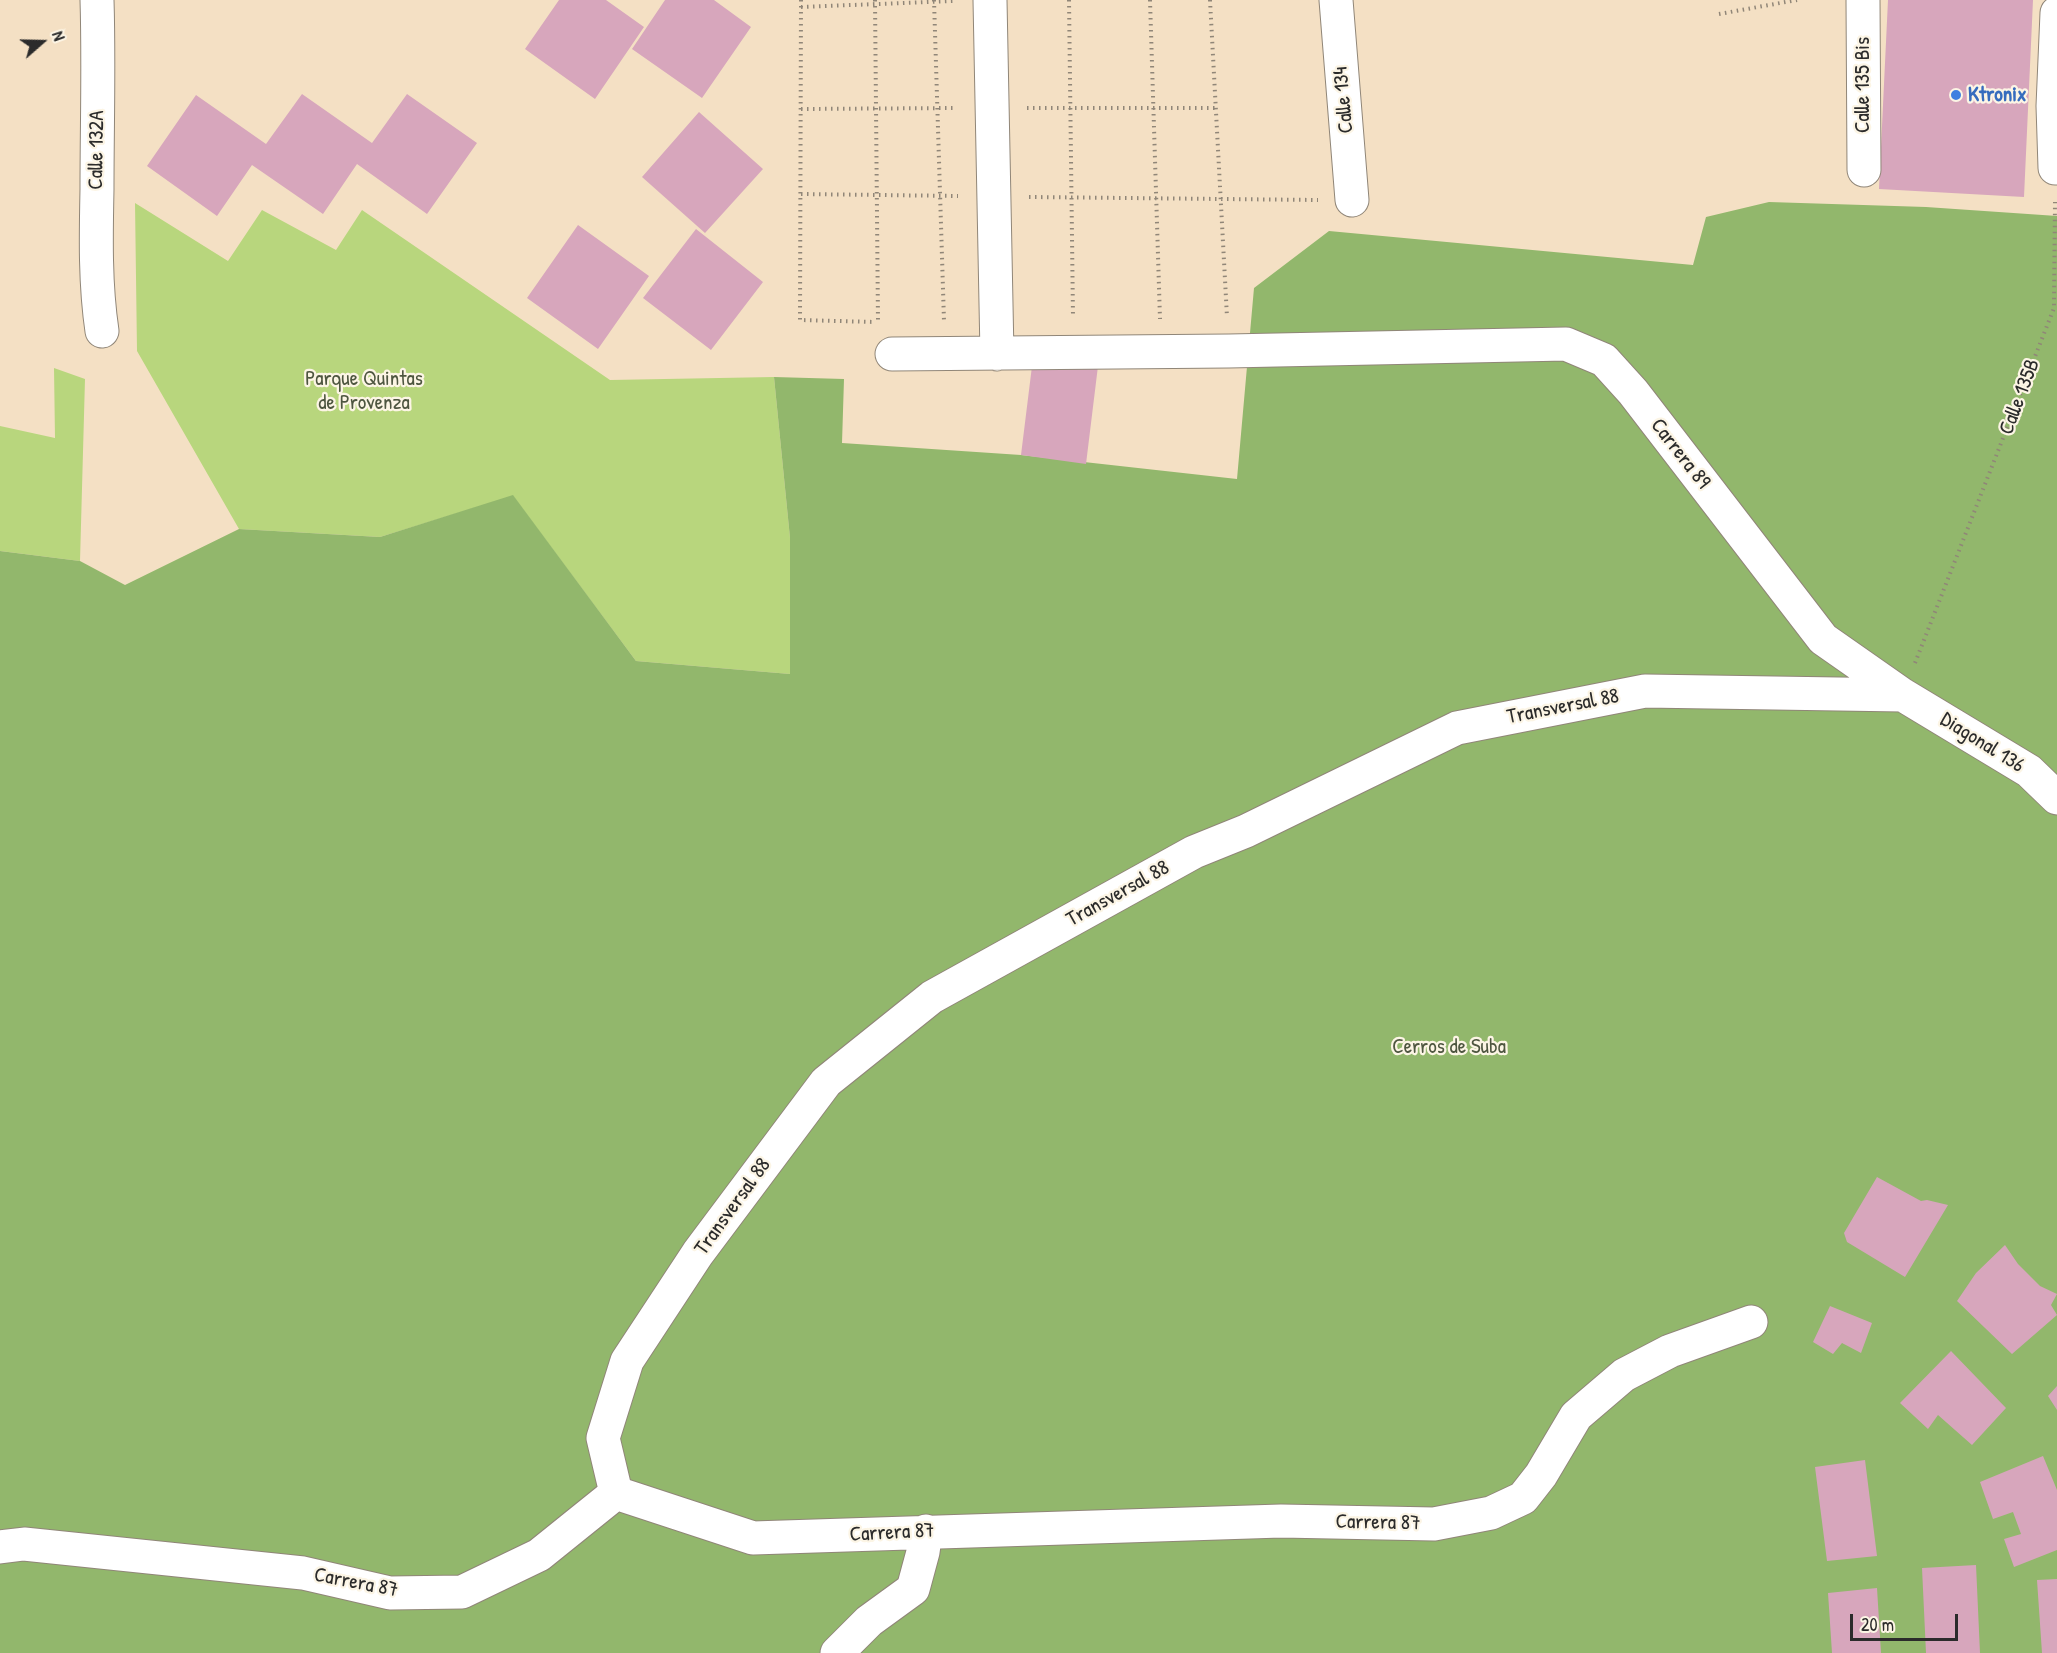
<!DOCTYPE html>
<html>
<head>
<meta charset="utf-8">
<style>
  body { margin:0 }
  #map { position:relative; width:2057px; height:1653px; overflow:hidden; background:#f4e0c4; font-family:"Patrick Hand",sans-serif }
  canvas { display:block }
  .north { position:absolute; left:12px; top:12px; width:60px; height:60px; -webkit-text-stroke:4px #fcf5e5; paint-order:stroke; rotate:70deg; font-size:16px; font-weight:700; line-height:24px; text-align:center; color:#2b2b2b }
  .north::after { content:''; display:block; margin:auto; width:21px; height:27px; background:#2b2b2b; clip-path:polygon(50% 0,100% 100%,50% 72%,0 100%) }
  .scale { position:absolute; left:1850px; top:1614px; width:108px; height:27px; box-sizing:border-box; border:3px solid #2b2b2b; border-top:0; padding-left:8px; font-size:18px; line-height:21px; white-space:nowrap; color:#2b2b2b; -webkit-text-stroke:4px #fcf5e5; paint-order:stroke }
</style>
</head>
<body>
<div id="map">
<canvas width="2057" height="1653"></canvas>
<div class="north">N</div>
<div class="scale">20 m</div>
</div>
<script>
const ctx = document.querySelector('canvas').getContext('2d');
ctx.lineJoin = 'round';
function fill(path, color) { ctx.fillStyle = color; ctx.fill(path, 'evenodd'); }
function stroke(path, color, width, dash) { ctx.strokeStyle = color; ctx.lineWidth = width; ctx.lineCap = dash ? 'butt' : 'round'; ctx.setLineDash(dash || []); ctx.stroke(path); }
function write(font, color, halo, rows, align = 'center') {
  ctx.font = font + ' "Patrick Hand",sans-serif'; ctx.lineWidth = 4.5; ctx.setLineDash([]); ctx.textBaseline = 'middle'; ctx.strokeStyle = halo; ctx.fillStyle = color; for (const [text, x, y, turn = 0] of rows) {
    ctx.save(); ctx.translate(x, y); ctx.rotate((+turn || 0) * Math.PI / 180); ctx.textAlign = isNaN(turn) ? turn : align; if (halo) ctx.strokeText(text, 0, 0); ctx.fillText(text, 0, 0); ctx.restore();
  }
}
fill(new Path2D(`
  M 135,203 L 228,261 L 262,210 L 336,250 L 362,210 L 610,380 L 774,377 L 790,538 L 790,674 L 636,661 L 513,496 L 380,537 L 239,529 L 137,351 Z
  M 54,368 L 85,379 L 80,561 L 0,551 L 0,426 L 55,438 Z`), '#b8d67d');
fill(new Path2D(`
  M 1769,202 L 1926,207 L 2057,216 L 2057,1653 L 0,1653 L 0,551 L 80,561 L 125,585 L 239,529 L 380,537 L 513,495 L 636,661 L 790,674 L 790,538 L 774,377 L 844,379 L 842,443 L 1021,455 L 1237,479 L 1254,288 L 1329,231 L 1693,265 L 1706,217 Z`), '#92b76c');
fill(new Path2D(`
  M 559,0 L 606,0 L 644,27 L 595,99 L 525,49 Z
  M 665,0 L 714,0 L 751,27 L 702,98 L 632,49 Z
  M 1888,0 L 2033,0 L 2024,197 L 1879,189 Z
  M 302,94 L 372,143 L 407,94 L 477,143 L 427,214 L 357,164 L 323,214 L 252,165 L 217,216 L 147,166 L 196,95 L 266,144 Z
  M 699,112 L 763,169 L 705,233 L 642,177 Z
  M 578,225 L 649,276 L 598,349 L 527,298 Z
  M 696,229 L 763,282 L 711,350 L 643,298 Z
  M 1033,358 L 1098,366 L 1086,464 L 1021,455 Z
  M 1877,1177 L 1921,1201 L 1927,1200 L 1948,1205 L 1905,1277 L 1847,1242 L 1844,1233 Z
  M 2005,1245 L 2018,1264 L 2040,1286 L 2057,1294 L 2051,1305 L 2057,1315 L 2012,1354 L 1957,1301 L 1976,1273 Z
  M 1830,1306 L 1872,1323 L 1861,1353 L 1842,1343 L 1833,1354 L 1813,1342 Z
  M 1951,1351 L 2006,1408 L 1972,1445 L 1938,1415 L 1928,1429 L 1900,1403 Z
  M 2057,1386 L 2057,1410 L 2048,1396 Z
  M 2043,1456 L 2057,1490 L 2057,1550 L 2014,1567 L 2004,1539 L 2021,1534 L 2013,1512 L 1993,1519 L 1980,1482 Z
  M 1865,1460 L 1877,1556 L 1827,1561 L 1815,1467 Z
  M 1976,1565 L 1980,1653 L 1926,1653 L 1922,1568 Z
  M 2057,1579 L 2057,1653 L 2042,1653 L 2037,1580 Z
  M 1877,1588 L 1881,1653 L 1832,1653 L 1828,1593 Z`), '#d7a6bc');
const minor = new Path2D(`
  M 97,0 C 99,63 97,126 97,189 C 96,236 95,284 102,331
  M 990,0 L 997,354
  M 1336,0 L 1352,200
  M 1863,0 L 1864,170
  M 2055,168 L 2053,106 L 2057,13
  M 892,354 L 1229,351 L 1566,344 L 1604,360 L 1633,392 L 1823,639 L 1903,695 L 2029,771 L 2057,798
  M 616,1493 L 603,1438 L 627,1361 L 698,1253 L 826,1082 L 932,997 L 1194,852 L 1246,831 L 1457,728 L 1645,691 L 1903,695
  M 616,1493 L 753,1538 L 1281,1521 L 1434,1524 L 1491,1513 L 1523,1498 L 1541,1475 L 1576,1416 L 1624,1375 L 1670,1351 L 1751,1322
  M 0,1547 L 24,1544 L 303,1573 L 390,1593 L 462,1592 L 539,1555 L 616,1493
  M 837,1653 L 869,1621 L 913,1589 L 923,1552 L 926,1531`);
stroke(minor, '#908678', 35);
stroke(new Path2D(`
  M 801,0 L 800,320 L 875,322
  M 875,0 L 878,322
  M 934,0 L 944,321
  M 1069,0 L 1073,317
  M 1150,0 L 1160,319
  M 1210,0 L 1227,317
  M 801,7 L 954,1
  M 1719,14 L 1797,0
  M 1027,108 L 1215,108
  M 801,109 L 957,108
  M 801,194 L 958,196
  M 1029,197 L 1318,200
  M 1915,663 L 2054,308 L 2055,202`), '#908678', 4, [1.5, 4.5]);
stroke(minor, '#fff', 33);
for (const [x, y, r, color] of [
  [1956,95,6,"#3f7fe0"]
]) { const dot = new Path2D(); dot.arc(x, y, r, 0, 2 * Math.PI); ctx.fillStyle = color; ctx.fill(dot); stroke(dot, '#fcf5e5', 2); }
write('21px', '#2b2b2b', '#fcf5e5', [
  ["Calle 135 Bis",1863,85,-90],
  ["Calle 134",1344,100,-95],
  ["Calle 132A",97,150,-89],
  ["Calle 135B",2020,397,-69],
  ["Carrera 89",1680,454,52],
  ["Transversal 88",1563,707,-11],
  ["Diagonal 136",1982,743,32],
  ["Transversal 88",1118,894,-29],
  ["Transversal 88",733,1207,-54],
  ["Carrera 87",1378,1523,1],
  ["Carrera 87",892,1533,-3],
  ["Carrera 87",356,1583,11]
]);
write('bold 21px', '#366cbe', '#fcf5e5', [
  ["Ktronix",1968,95]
], 'left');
write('21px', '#4e5640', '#fcf5e5', [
  ["Parque Quintas",364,379],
  ["de Provenza",364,403],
  ["Cerros de Suba",1449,1047]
]);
</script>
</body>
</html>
